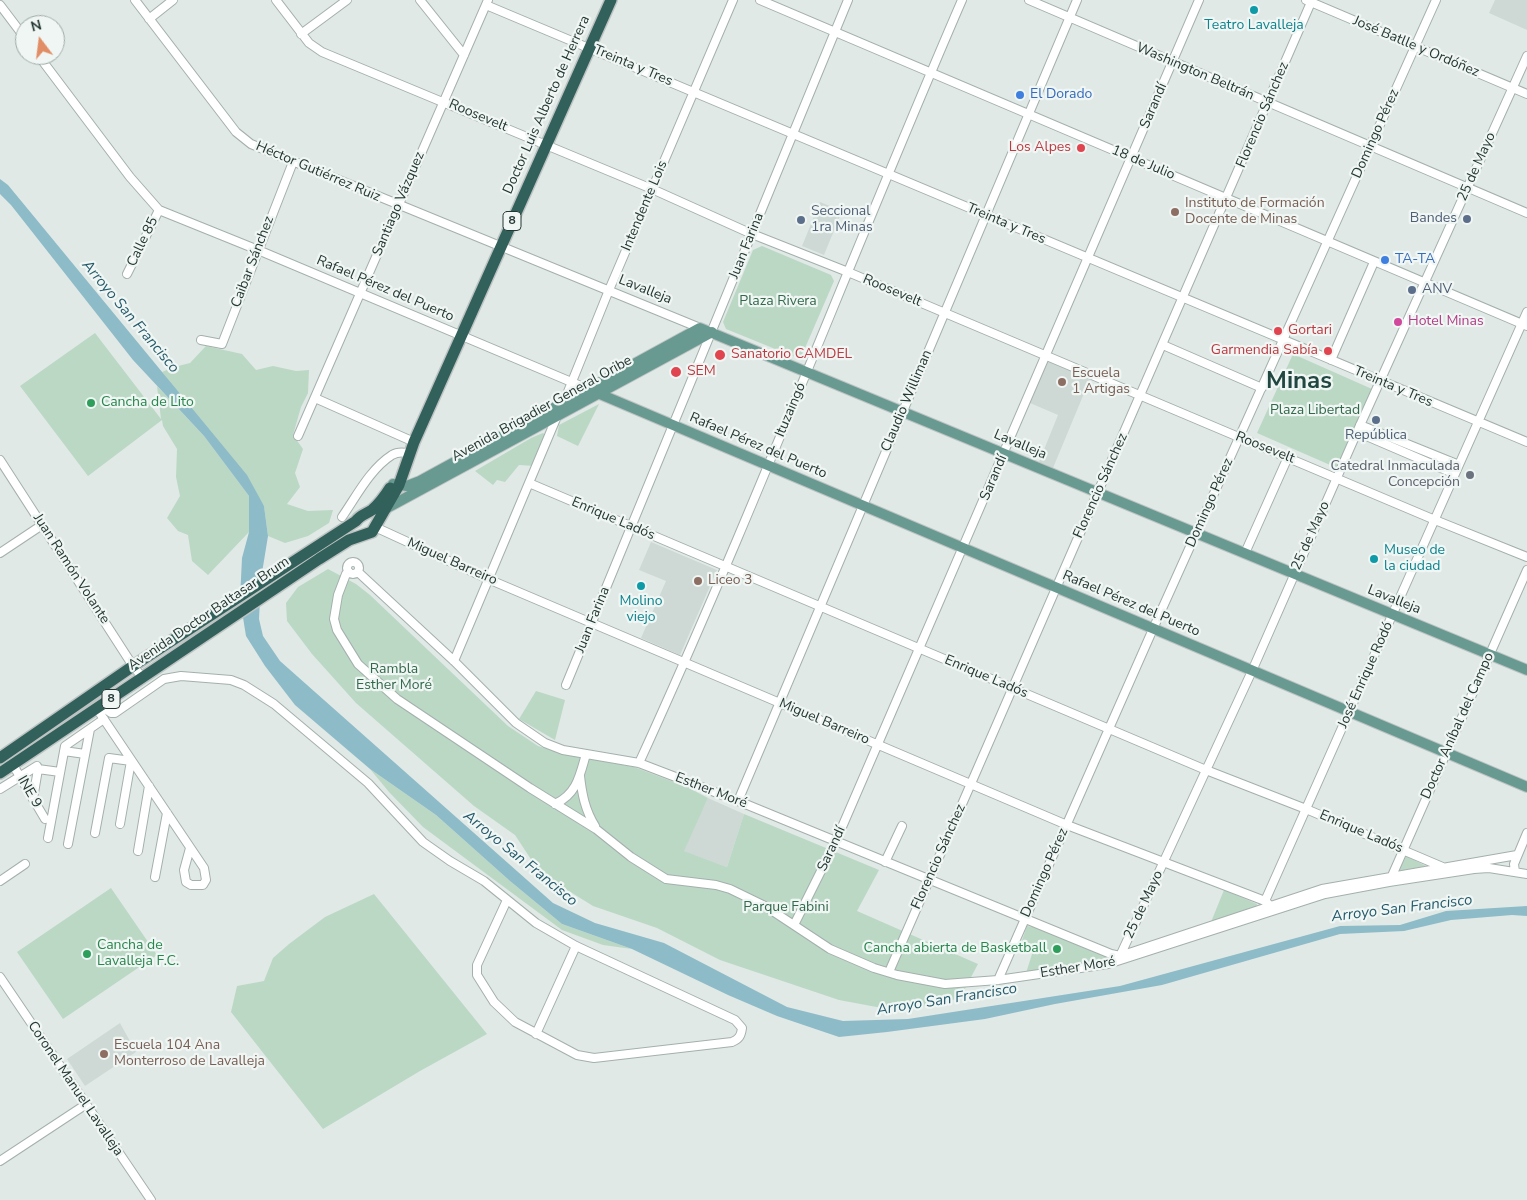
<!DOCTYPE html>
<html>
<head>
<meta charset="utf-8">
<style>
  body { margin:0 }
  #map { position:relative; width:1527px; height:1200px; overflow:hidden; background:#e0e9e6; font-family:"Nunito Sans",sans-serif }
  canvas { display:block }
  .north { position:absolute; left:15px; top:15px; width:50px; height:50px; box-sizing:border-box; background:#f0f6f3; border:1px solid #9eaaa6; border-radius:50%; rotate:345deg; font-size:14px; font-weight:700; line-height:20px; text-align:center; color:#233733 }
  .north::after { content:''; display:block; margin:auto; width:18px; height:22px; background:#e18e66; clip-path:polygon(50% 0,100% 100%,50% 72%,0 100%) }
</style>
</head>
<body>
<div id="map">
<canvas width="1527" height="1200"></canvas>
<div class="north">N</div>
</div>
<script>
const ctx = document.querySelector('canvas').getContext('2d');
ctx.lineJoin = 'round';
function fill(path, color) { ctx.fillStyle = color; ctx.fill(path, 'evenodd'); }
function stroke(path, color, width, dash) { ctx.strokeStyle = color; ctx.lineWidth = width; ctx.lineCap = dash ? 'butt' : 'round'; ctx.setLineDash(dash || []); ctx.stroke(path); }
function write(font, color, halo, rows, align = 'center') {
  ctx.font = font + ' "Nunito Sans",sans-serif'; ctx.lineWidth = 4.5; ctx.setLineDash([]); ctx.textBaseline = 'middle'; ctx.strokeStyle = halo; ctx.fillStyle = color; for (const [text, x, y, turn = 0] of rows) {
    ctx.save(); ctx.translate(x, y); ctx.rotate((+turn || 0) * Math.PI / 180); ctx.textAlign = isNaN(turn) ? turn : align; if (halo) ctx.strokeText(text, 0, 0); ctx.fillText(text, 0, 0); ctx.restore();
  }
}
fill(new Path2D(`
  M 1495,0 L 1527,0 L 1527,30 L 1489,13 Z
  M 820,202 L 842,211 L 824,255 L 802,246 Z
  M 1048,361 L 1090,379 L 1053,468 L 1039,462 L 1058,415 L 1030,403 Z
  M 651,542 L 717,570 L 680,655 L 641,638 L 666,581 L 639,570 Z
  M 708,798 L 744,814 L 727,867 L 683,851 Z
  M 120,1023 L 136,1052 L 85,1086 L 67,1059 Z`), '#ced9d5');
fill(new Path2D(`
  M 762,246 L 831,275 L 834,281 L 802,355 L 795,357 L 726,329 L 723,322 L 753,250 Z
  M 95,333 L 161,419 L 157,386 L 204,436 L 249,496 L 249,532 L 208,575 L 192,561 L 188,535 L 178,531 L 167,518 L 180,496 L 176,477 L 177,449 L 163,426 L 162,420 L 88,476 L 20,386 Z
  M 206,346 L 242,354 L 256,370 L 273,366 L 296,371 L 309,370 L 308,393 L 301,407 L 293,435 L 303,449 L 295,473 L 300,487 L 287,504 L 308,511 L 333,510 L 329,523 L 308,536 L 285,543 L 268,536 L 264,506 L 162,372 L 174,367 L 190,363 Z
  M 1293,354 L 1372,389 L 1337,468 L 1257,433 Z
  M 599,404 L 578,446 L 557,436 L 559,425 Z
  M 543,433 L 547,437 L 535,466 L 519,465 L 505,482 L 497,480 L 493,485 L 475,471 L 531,438 Z
  M 328,569 L 356,584 L 370,595 L 508,726 L 538,746 L 560,753 L 634,767 L 687,787 L 708,798 L 684,851 L 727,867 L 744,814 L 879,870 L 857,911 L 978,964 L 960,998 L 931,1006 L 882,1008 L 839,1000 L 720,960 L 657,928 L 593,906 L 540,873 L 515,835 L 474,806 L 356,703 L 312,654 L 287,621 L 286,603 L 298,587 Z
  M 536,691 L 565,700 L 555,740 L 519,719 Z
  M 370,769 L 436,815 L 510,881 L 562,924 L 632,949 L 603,945 L 562,930 L 423,827 L 389,792 Z
  M 1406,856 L 1426,866 L 1399,871 Z
  M 111,888 L 157,955 L 63,1019 L 17,952 Z
  M 1224,890 L 1257,904 L 1256,908 L 1211,922 Z
  M 374,894 L 487,1034 L 420,1071 L 323,1129 L 231,1012 L 237,986 L 264,981 L 273,958 L 289,944 L 325,917 Z
  M 1027,926 L 1033,927 L 1114,959 L 1026,973 L 1033,951 L 1020,946 Z`), '#bbd8c5');
fill(new Path2D(`
  M 0,179 L 8,185 L 247,475 L 264,506 L 268,536 L 261,579 L 259,619 L 263,636 L 280,661 L 553,903 L 595,923 L 664,943 L 787,1007 L 843,1021 L 908,1019 L 1120,986 L 1340,926 L 1400,925 L 1446,911 L 1527,906 L 1527,916 L 1512,915 L 1451,920 L 1404,931 L 1340,934 L 1162,985 L 1055,1004 L 985,1019 L 887,1032 L 839,1037 L 777,1016 L 728,995 L 632,949 L 562,924 L 510,881 L 436,815 L 370,769 L 295,705 L 265,666 L 246,636 L 240,599 L 242,558 L 249,532 L 249,496 L 204,436 L 133,360 L 11,205 L 0,194 Z`), '#8ebbc8');
const minor = new Path2D(`
  M 135,0 L 236,132 L 251,144 L 700,328
  M 276,0 L 309,43 L 322,52 L 652,189 L 752,234 L 848,272 L 1435,520 L 1527,557
  M 420,0 L 464,55
  M 760,0 L 1527,326
  M 1029,0 L 1527,213
  M 1306,0 L 1527,94
  M 0,5 L 25,38
  M 486,5 L 1527,442
  M 149,19 L 173,0
  M 301,34 L 347,0
  M 38,55 L 130,177 L 159,210 L 258,250 L 588,389
  M 127,274 L 159,210
  M 201,340 L 222,344 L 293,162
  M 1163,345 L 1262,388
  M 1331,360 L 1374,262
  M 315,398 L 414,442
  M 563,404 L 609,290 L 733,0
  M 1360,425 L 1459,465
  M 1357,432 L 1455,474
  M 298,436 L 488,0
  M 0,460 L 133,666 L 142,677
  M 529,483 L 1206,770 L 1306,809 L 1445,868
  M 342,517 C 356,497 370,469 392,455 C 397,452 402,452 407,453
  M 375,527 L 488,579 L 1067,825 L 1265,901 L 1271,906 L 1272,909
  M 0,553 L 42,525
  M 1245,553 L 1288,457
  M347 568a6 6 0 1 1 12 0a6 6 0 1 1-12 0Z
  M 349,572 L 346,574 L 338,595 L 334,619 L 337,630 L 358,664 L 397,699 L 530,788 L 596,829 L 631,857 L 666,879 L 716,885 L 730,889 L 765,906 L 830,949 L 874,968 L 897,975 L 945,984 L 998,980 L 1108,964 L 1325,894 L 1389,882 L 1474,869 L 1489,868 L 1527,874
  M 358,572 L 454,661 L 516,723 L 545,743 L 563,750 L 639,763 L 738,801 L 1111,954 L 1120,956 L 1322,889 L 1517,855
  M 454,661 L 558,414
  M 566,685 L 848,0
  M 101,706 L 111,713 L 115,713 L 164,679 L 181,676 L 231,680 L 244,685 L 274,704 L 368,783 L 423,842 L 450,861 L 484,881 L 536,923 L 576,946 L 735,1020 L 742,1028 C 741,1036 739,1039 732,1042 L 594,1058 L 577,1055 L 515,1022 L 494,1002 L 477,975 L 477,965 L 507,900
  M 97,709 L 204,868 L 206,880 L 203,885 L 191,885 L 186,882 L 184,870 L 190,848
  M 64,751 L 85,754
  M 639,763 C 754,512 852,254 962,0
  M 13,765 L 45,819
  M 580,776 C 582,794 585,810 595,826
  M 0,789 L 37,766 L 38,769
  M 33,799 L 38,769 L 60,772
  M 738,801 L 1077,0
  M 555,804 C 577,794 580,775 586,754
  M 95,833 L 109,758 L 131,761 L 120,824
  M 48,838 L 65,746 L 104,719
  M 68,844 L 90,729
  M 138,851 L 149,786
  M 885,862 L 902,826
  M 1515,872 L 1514,864 L 1527,833
  M 155,877 L 167,813
  M 1391,878 L 1527,570
  M 0,881 L 25,864
  M 1265,901 L 1527,312
  M 794,925 L 836,841 L 1199,0
  M 1121,958 L 1120,956 L 1252,671 L 1357,432 L 1527,56
  M 889,972 L 1312,0
  M 0,977 L 151,1200
  M 998,980 L 1153,629 L 1436,0
  M 536,1034 L 576,946
  M 0,1161 L 85,1105`);
const major = new Path2D(`
  M 588,389 L 1527,787
  M 393,484 L 407,486 L 420,481 L 700,328 L 1527,670
  M 385,509 L 712,332`);
const highway = new Path2D(`
  M 0,758 L 133,666 L 356,521 C 360,515 366,514 372,510 C 379,504 385,496 390,488
  M 0,773 L 319,559 L 349,540 L 372,532 L 399,485 L 414,442 L 611,0`);
stroke(minor, '#a4b0ad', 10);
stroke(major, '#bdc3c2', 12);
stroke(highway, '#bdc3c2', 14);
stroke(minor, '#fff', 8);
stroke(major, '#699a91', 10);
stroke(highway, '#32605a', 11);
for (const [x, y, r, color] of [
  [1254,10,5,"#0f9aa8"],
  [1020,95,5,"#3f7fe0"],
  [1081,148,5,"#e0444e"],
  [1175,212,5,"#8d6e63"],
  [1467,219,5,"#5c6f8a"],
  [801,220,5,"#5c6f8a"],
  [1385,260,5,"#3f7fe0"],
  [1412,290,5,"#5c6f8a"],
  [1398,322,5,"#d1479c"],
  [1278,331,5,"#e0444e"],
  [1328,351,5,"#e0444e"],
  [720,355,6,"#e0444e"],
  [676,372,6,"#e0444e"],
  [1062,382,5,"#8d6e63"],
  [91,403,5,"#2e9e5b"],
  [1376,420,5,"#5c6f8a"],
  [1470,475,5,"#6b7280"],
  [1374,559,5,"#0f9aa8"],
  [698,581,5,"#8d6e63"],
  [641,586,5,"#0f9aa8"],
  [1057,949,5,"#2e9e5b"],
  [87,954,5,"#2e9e5b"],
  [104,1054,5,"#8d6e63"]
]) { const dot = new Path2D(); dot.arc(x, y, r, 0, 2 * Math.PI); ctx.fillStyle = color; ctx.fill(dot); stroke(dot, '#f0f6f3', 2); }
for (const [x, y, w] of [
  [512,221,18],
  [111,699,18]
]) { const box = new Path2D(); box.roundRect(x - w / 2, y - 9.5, w, 19, 4); ctx.fillStyle = '#f0f6f3'; ctx.fill(box); stroke(box, '#233733', 1); }
write('bold 12px', '#233733', null, [
  ["8",512,221],
  ["8",111,699]
]);
write('14px', '#0d838f', '#f0f6f3', [
  ["Teatro Lavalleja",1254,26],
  ["Museo de",1384,551,"left"],
  ["la ciudad",1384,567,"left"],
  ["Molino",641,602],
  ["viejo",641,618]
]);
write('14px', '#233733', '#f0f6f3', [
  ["José Batlle y Ordóñez",1416,47,23],
  ["Treinta y Tres",633,66,23],
  ["Washington Beltrán",1195,72,23],
  ["Doctor Luis Alberto de Herrera",547,105,-66],
  ["Sarandí",1154,106,-67],
  ["Florencio Sánchez",1263,115,-67],
  ["Roosevelt",478,116,23],
  ["Domingo Pérez",1376,134,-66],
  ["18 de Julio",1143,163,23],
  ["25 de Mayo",1477,167,-66],
  ["Héctor Gutiérrez Ruiz",318,172,23],
  ["Santiago Vázquez",399,204,-67],
  ["Intendente Lois",645,206,-67],
  ["Treinta y Tres",1006,224,23],
  ["Calle 85",143,242,-64],
  ["Juan Farina",747,246,-68],
  ["Caibar Sánchez",253,262,-69],
  ["Rafael Pérez del Puerto",385,289,23],
  ["Lavalleja",645,290,22],
  ["Roosevelt",892,291,23],
  ["Treinta y Tres",1393,387,23],
  ["Claudio Williman",907,401,-67],
  ["Avenida Brigadier General Oribe",542,409,-29],
  ["Ituzaingó",791,410,-67],
  ["Lavalleja",1020,445,23],
  ["Rafael Pérez del Puerto",758,446,23],
  ["Roosevelt",1265,448,22],
  ["Sarandí",994,478,-67],
  ["Florencio Sánchez",1101,486,-66],
  ["Domingo Pérez",1210,503,-66],
  ["Enrique Ladós",613,519,23],
  ["25 de Mayo",1311,536,-66],
  ["Miguel Barreiro",452,562,24],
  ["Juan Ramón Volante",71,569,57],
  ["Lavalleja",1394,600,22],
  ["Rafael Pérez del Puerto",1131,604,23],
  ["Avenida Doctor Baltasar Brum",209,614,-34],
  ["Juan Farina",593,620,-68],
  ["José Enrique Rodó",1366,675,-66],
  ["Enrique Ladós",986,677,23],
  ["Miguel Barreiro",824,722,23],
  ["Doctor Aníbal del Campo",1458,726,-66],
  ["Esther Moré",711,791,21],
  ["INE 9",29,792,60],
  ["Enrique Ladós",1361,832,23],
  ["Sarandí",832,849,-65],
  ["Florencio Sánchez",939,857,-66],
  ["Domingo Pérez",1045,873,-66],
  ["25 de Mayo",1144,905,-65],
  ["Esther Moré",1078,968,-9],
  ["Coronel Manuel Lavalleja",75,1089,56]
]);
write('14px', '#366cbe', '#f0f6f3', [
  ["El Dorado",1030,95],
  ["TA-TA",1395,260]
], 'left');
write('14px', '#be3a42', '#f0f6f3', [
  ["Los Alpes",1071,148,"right"],
  ["Gortari",1288,331],
  ["Garmendia Sabía",1318,351,"right"],
  ["Sanatorio CAMDEL",731,355],
  ["SEM",687,372]
], 'left');
write('14px', '#785e54', '#f0f6f3', [
  ["Instituto de Formación",1185,204],
  ["Docente de Minas",1185,220],
  ["Escuela",1072,374],
  ["1 Artigas",1072,390],
  ["Liceo 3",708,581],
  ["Escuela 104 Ana",114,1046],
  ["Monterroso de Lavalleja",114,1062]
], 'left');
write('14px', '#4e5e75', '#f0f6f3', [
  ["Seccional",811,212],
  ["1ra Minas",811,228],
  ["Bandes",1457,219,"right"],
  ["ANV",1422,290],
  ["República",1376,436,"center"]
], 'left');
write('14px', '#32694c', '#f0f6f3', [
  ["Plaza Rivera",778,302],
  ["Plaza Libertad",1315,411],
  ["Rambla",394,670],
  ["Esther Moré",394,686],
  ["Parque Fabini",786,908]
]);
write('14px', '#b23c85', '#f0f6f3', [
  ["Hotel Minas",1408,322]
], 'left');
write('14px', '#27864d', '#f0f6f3', [
  ["Cancha de Lito",101,403],
  ["Cancha de",97,946],
  ["Lavalleja F.C.",97,962],
  ["Cancha abierta de Basketball",1047,949,"right"]
], 'left');
write('14px', '#5b616d', '#f0f6f3', [
  ["Catedral Inmaculada",1460,467],
  ["Concepción",1460,483]
], 'right');
write('italic 15px', '#245a6c', '#f0f6f3', [
  ["Arroyo San Francisco",130,317,50],
  ["Arroyo San Francisco",520,859,39],
  ["Arroyo San Francisco",1402,909,-7],
  ["Arroyo San Francisco",947,1000,-9]
]);
write('bold 24px', '#214741', '#f0f6f3', [
  ["Minas",1299,382]
]);
</script>
</body>
</html>
